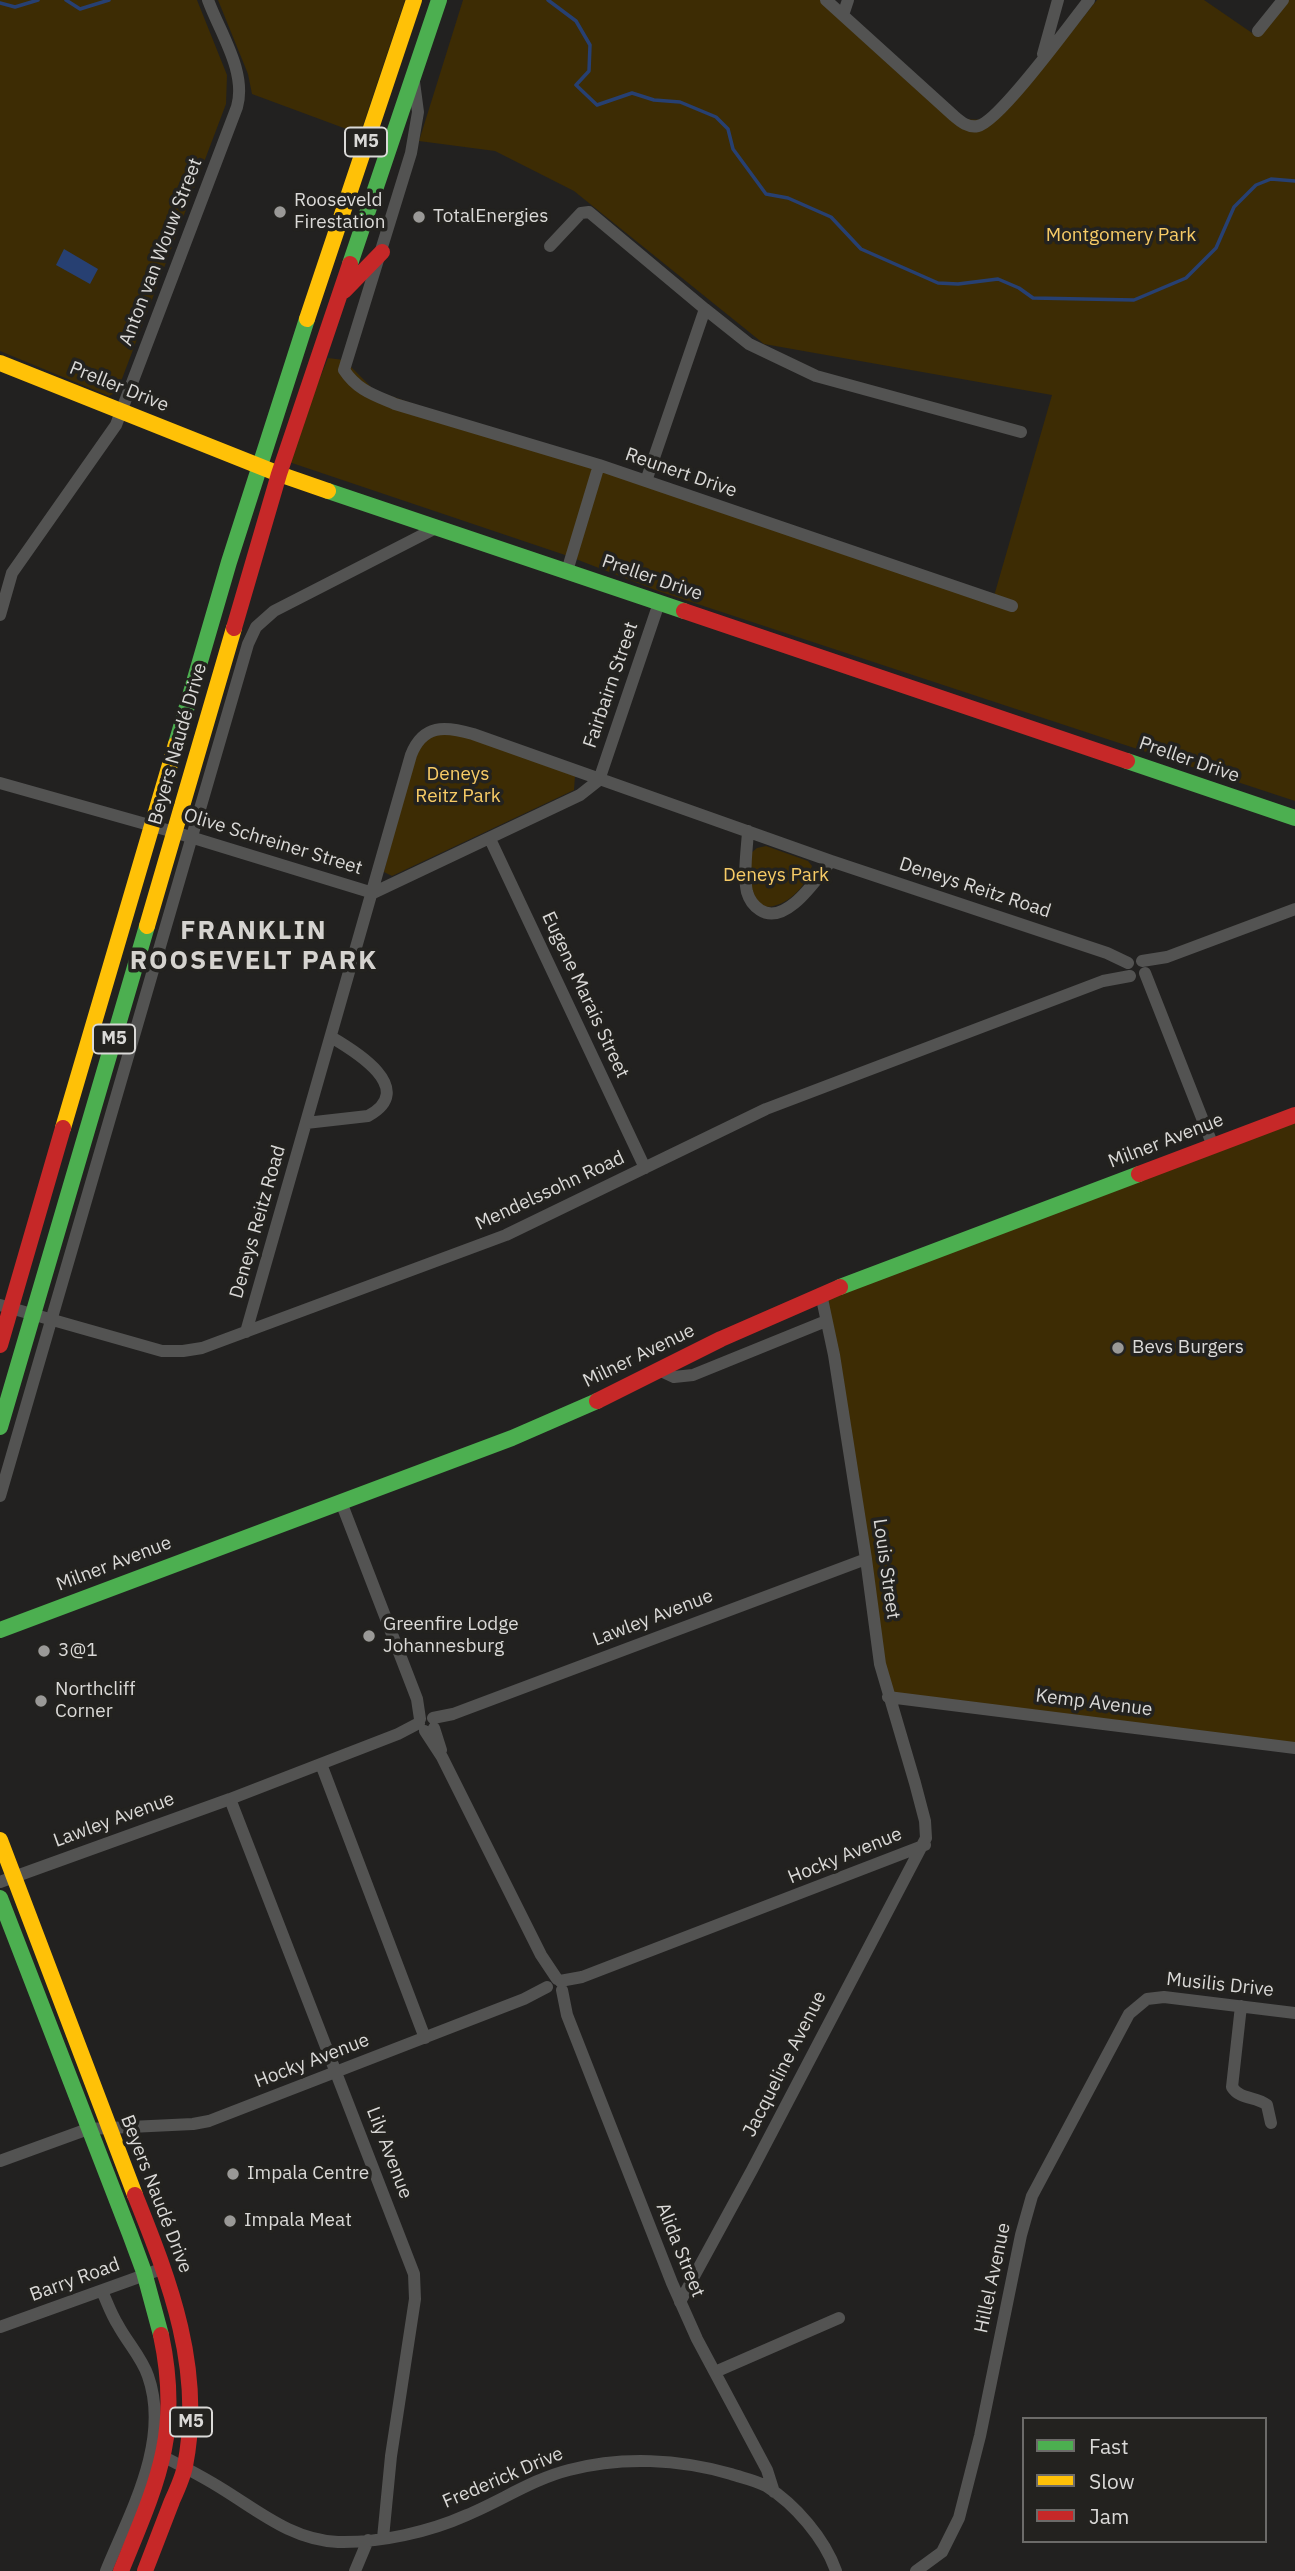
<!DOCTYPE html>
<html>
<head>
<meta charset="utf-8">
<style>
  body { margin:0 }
  #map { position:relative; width:1295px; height:2571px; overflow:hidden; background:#222120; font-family:"IBM Plex Sans",sans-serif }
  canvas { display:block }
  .legend { position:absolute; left:1022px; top:2417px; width:245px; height:126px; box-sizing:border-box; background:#23221f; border:2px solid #6c6b69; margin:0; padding:9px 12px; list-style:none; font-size:21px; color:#dad9d7 }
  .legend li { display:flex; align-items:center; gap:14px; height:35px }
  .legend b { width:35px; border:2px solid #6c6b69 }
</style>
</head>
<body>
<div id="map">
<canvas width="1295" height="2571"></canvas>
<ul class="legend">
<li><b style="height:9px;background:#4caf50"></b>Fast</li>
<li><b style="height:9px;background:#ffc107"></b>Slow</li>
<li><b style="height:9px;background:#c62828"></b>Jam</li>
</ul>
</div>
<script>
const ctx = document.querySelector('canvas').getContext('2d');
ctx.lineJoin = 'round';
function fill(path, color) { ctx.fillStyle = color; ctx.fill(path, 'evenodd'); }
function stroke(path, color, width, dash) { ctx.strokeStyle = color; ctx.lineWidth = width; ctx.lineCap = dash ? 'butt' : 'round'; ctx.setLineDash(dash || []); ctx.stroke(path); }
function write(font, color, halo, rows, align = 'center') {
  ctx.font = font + ' "IBM Plex Sans",sans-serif'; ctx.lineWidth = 7; ctx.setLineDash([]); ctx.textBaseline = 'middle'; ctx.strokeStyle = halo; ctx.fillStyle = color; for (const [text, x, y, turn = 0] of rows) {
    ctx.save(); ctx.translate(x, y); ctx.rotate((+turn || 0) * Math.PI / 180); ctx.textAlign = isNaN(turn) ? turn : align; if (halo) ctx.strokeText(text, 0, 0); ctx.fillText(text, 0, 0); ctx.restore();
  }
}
fill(new Path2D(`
  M 0,0 L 197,0 L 227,75 L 226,104 L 117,392 L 109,396 L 0,351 Z
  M 218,0 L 405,0 L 360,134 L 252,94 L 248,74 Z
  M 463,0 L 829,0 L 954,119 L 991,120 L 1039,72 L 1097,0 L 1204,0 L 1255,35 L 1283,0 L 1295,0 L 1295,801 L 658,591 L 568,556 L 286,461 L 328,358 L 344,360 L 374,390 L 599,469 L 994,596 L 1052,395 L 764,344 L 574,191 L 495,151 L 419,141 Z
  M 448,728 L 575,776 L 574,790 L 392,876 L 384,872 L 415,743 Z
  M 766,846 L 808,861 L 812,866 C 806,888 786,908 763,907 L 752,897 L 750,854 L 757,848 Z
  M 1295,1115 L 1295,1747 L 888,1697 L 821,1294 Z`), '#3d2c04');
fill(new Path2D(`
  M 64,249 L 98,269 L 90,284 L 56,265 Z`), '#274072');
stroke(new Path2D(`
  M 66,0 L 80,9 L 109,0
  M 548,0 L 576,21 L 590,45 L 589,71 L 576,85 L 597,105 L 632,93 L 654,100 L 680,102 L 716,117 L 728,129 L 733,149 L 766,194 L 788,198 L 831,217 L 861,249 L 938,283 L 958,284 L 998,279 L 1019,288 L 1033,298 L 1134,300 L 1186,278 L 1216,248 L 1234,207 L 1256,185 L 1271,179 L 1295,181
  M 0,3 L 15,7 L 38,0`), '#274072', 3.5);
stroke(new Path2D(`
  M 826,0 L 954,116 C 961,122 968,128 978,126 C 999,122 1071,23 1089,0
  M 843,15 L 848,0
  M 1258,31 L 1283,0
  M 1043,54 L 1058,0
  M 414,82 L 418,112 L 411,153 L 344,370 C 357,390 374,395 395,404 L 599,465 L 1012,606
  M 550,246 L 581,213 L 589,212 L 705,309 L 646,481
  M 705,309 L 749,344 L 816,376 L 1021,432
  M 567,571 L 599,465
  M 0,615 L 12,573 L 116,425 L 237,107 C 247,72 220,33 208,0
  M 0,783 L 174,832 L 373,893 L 580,795 L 599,780 L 659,603
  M 748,831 C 747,850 743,874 747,892 C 749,899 754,906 760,910 C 786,927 817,878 831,861
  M 490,839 L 645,1168
  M 1142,961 L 1167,957 L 1295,909
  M 1145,973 L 1213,1146
  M 306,1123 L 368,1116 C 418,1089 355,1051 331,1037
  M 0,1305 L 162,1351 L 183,1351 L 202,1348 L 506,1235 L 766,1109 L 1103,981 L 1130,976
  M 246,1332 L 411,755 C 423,724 445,726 473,734 L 831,861 L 1107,953 L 1128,963
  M 659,1370 L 674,1377 L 693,1375 L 826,1321
  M 0,1496 L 248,644 L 256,627 L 274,611 L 436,528
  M 341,1502 L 417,1699 L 420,1719
  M 888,1697 L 1295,1748
  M 433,1718 L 453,1714 L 866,1559
  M 434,1728 L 441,1750
  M 425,1731 L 442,1757 L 541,1955 L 557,1979
  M 321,1764 L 425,2038
  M 230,1799 L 414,2274 L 415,2299 L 391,2456 L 383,2538
  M 0,1882 L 230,1799 L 398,1734 L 419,1723
  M 560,1981 L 582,1977 L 925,1845
  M 562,1990 L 567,2015 L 672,2283 L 697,2339 L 767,2470 L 774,2492
  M 1241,2006 L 1232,2087 C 1240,2100 1256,2096 1267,2105 L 1271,2123
  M 0,2161 L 88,2129 L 193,2124 L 209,2121 L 524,1999 L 547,1987
  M 102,2291 C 107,2302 111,2314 118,2325 C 127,2342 142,2358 148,2376 C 171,2441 130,2512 106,2571
  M 680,2302 L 752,2170 L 926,1838 L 925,1821 L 915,1783 L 880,1664 L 866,1559 L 834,1355 L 821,1294
  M 0,2327 L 164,2268
  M 715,2372 L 839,2318
  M 164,2457 C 184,2467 205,2478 224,2490 C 261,2513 293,2540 338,2542 C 380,2543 429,2532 467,2515 C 501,2501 533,2479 569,2470 C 622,2456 679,2459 731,2474 C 743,2478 755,2480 766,2486 C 795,2504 825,2539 836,2571
  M 355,2571 L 368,2540
  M 916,2571 L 942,2552 L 959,2518 L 980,2436 L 1021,2235 L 1032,2196 L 1129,2014 L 1147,1999 L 1164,1997 L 1295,2013`), '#535352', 12);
stroke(new Path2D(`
  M 350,264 L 439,0
  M 328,491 L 684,611
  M 176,744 L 229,562 L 307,319
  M 1127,761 L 1295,818
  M 840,1287 L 1139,1174
  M 0,1427 L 147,926
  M 0,1630 L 512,1438 L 597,1401
  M 0,1898 L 130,2234 L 144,2272 L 161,2335`), '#4caf50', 16);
stroke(new Path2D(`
  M 307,319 L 414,0
  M 0,363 L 279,474 L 328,491
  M 147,926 L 234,628
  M 63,1128 L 176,744
  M 0,1840 L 135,2195`), '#ffc107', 16);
stroke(new Path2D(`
  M 344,291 L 382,252
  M 684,611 L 1127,761
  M 234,628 L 279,474 L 350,264
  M 1139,1174 L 1295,1115
  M 0,1345 L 63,1128
  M 597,1401 L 721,1339 L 840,1287
  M 135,2195 C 170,2282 204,2370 185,2466 C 183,2477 177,2490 172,2501 C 163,2524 154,2548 145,2571
  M 121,2571 C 157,2483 182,2433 161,2335`), '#c62828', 16);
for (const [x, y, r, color] of [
  [280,212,7,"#9a9997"],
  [419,217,7,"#9a9997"],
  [1118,1348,7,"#9a9997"],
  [369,1636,7,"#9a9997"],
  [44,1651,7,"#9a9997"],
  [41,1701,7,"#9a9997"],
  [233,2174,7,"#9a9997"],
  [230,2221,7,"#9a9997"]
]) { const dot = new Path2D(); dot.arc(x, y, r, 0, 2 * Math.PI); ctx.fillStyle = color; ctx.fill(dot); stroke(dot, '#23221f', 2.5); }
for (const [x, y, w] of [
  [366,142,42],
  [114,1039,42],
  [191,2422,42]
]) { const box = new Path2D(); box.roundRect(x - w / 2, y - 14.5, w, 29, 5); ctx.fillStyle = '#23221f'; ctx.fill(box); stroke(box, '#dad9d7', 2); }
write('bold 18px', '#dad9d7', null, [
  ["M5",366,142],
  ["M5",114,1039],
  ["M5",191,2422]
]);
write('19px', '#dad9d7', '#23221f', [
  ["Rooseveld",294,201],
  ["Firestation",294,223],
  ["TotalEnergies",433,217],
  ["Bevs Burgers",1132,1348],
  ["Greenfire Lodge",383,1625],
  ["Johannesburg",383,1647],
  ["3@1",58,1651],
  ["Northcliff",55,1690],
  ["Corner",55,1712],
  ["Impala Centre",247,2174],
  ["Impala Meat",244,2221]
], 'left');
write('19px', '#f7cb66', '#23221f', [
  ["Montgomery Park",1121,236],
  ["Deneys",458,775],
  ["Reitz Park",458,797],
  ["Deneys Park",776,876]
]);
write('19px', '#dad9d7', '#23221f', [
  ["Anton van Wouw Street",161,252,-69],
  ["Preller Drive",119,387,22],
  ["Reunert Drive",681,473,19],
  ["Preller Drive",652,578,19],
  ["Fairbairn Street",611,685,-71],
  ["Beyers Naudé Drive",178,744,-74],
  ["Preller Drive",1189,760,19],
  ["Olive Schreiner Street",273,842,17],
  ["Deneys Reitz Road",975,888,18],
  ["Eugene Marais Street",585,995,65],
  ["Milner Avenue",1166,1141,-21],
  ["Mendelssohn Road",550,1191,-25],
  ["Deneys Reitz Road",258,1222,-74],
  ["Milner Avenue",639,1356,-26],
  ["Milner Avenue",114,1564,-21],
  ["Louis Street",886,1569,82],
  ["Lawley Avenue",653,1618,-21],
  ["Kemp Avenue",1094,1703,7],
  ["Lawley Avenue",114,1820,-20],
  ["Hocky Avenue",845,1856,-22],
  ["Musilis Drive",1220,1985,6],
  ["Hocky Avenue",312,2061,-21],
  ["Jacqueline Avenue",785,2064,-63],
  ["Lily Avenue",389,2153,69],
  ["Beyers Naudé Drive",156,2194,69],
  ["Alida Street",680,2250,68],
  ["Hillel Avenue",993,2278,-78],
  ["Barry Road",75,2280,-20],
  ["Frederick Drive",503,2478,-23]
]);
ctx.letterSpacing = '2px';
write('bold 26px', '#d5d3cf', '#23221f', [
  ["FRANKLIN",254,931],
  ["ROOSEVELT PARK",254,961]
]);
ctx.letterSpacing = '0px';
</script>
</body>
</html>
